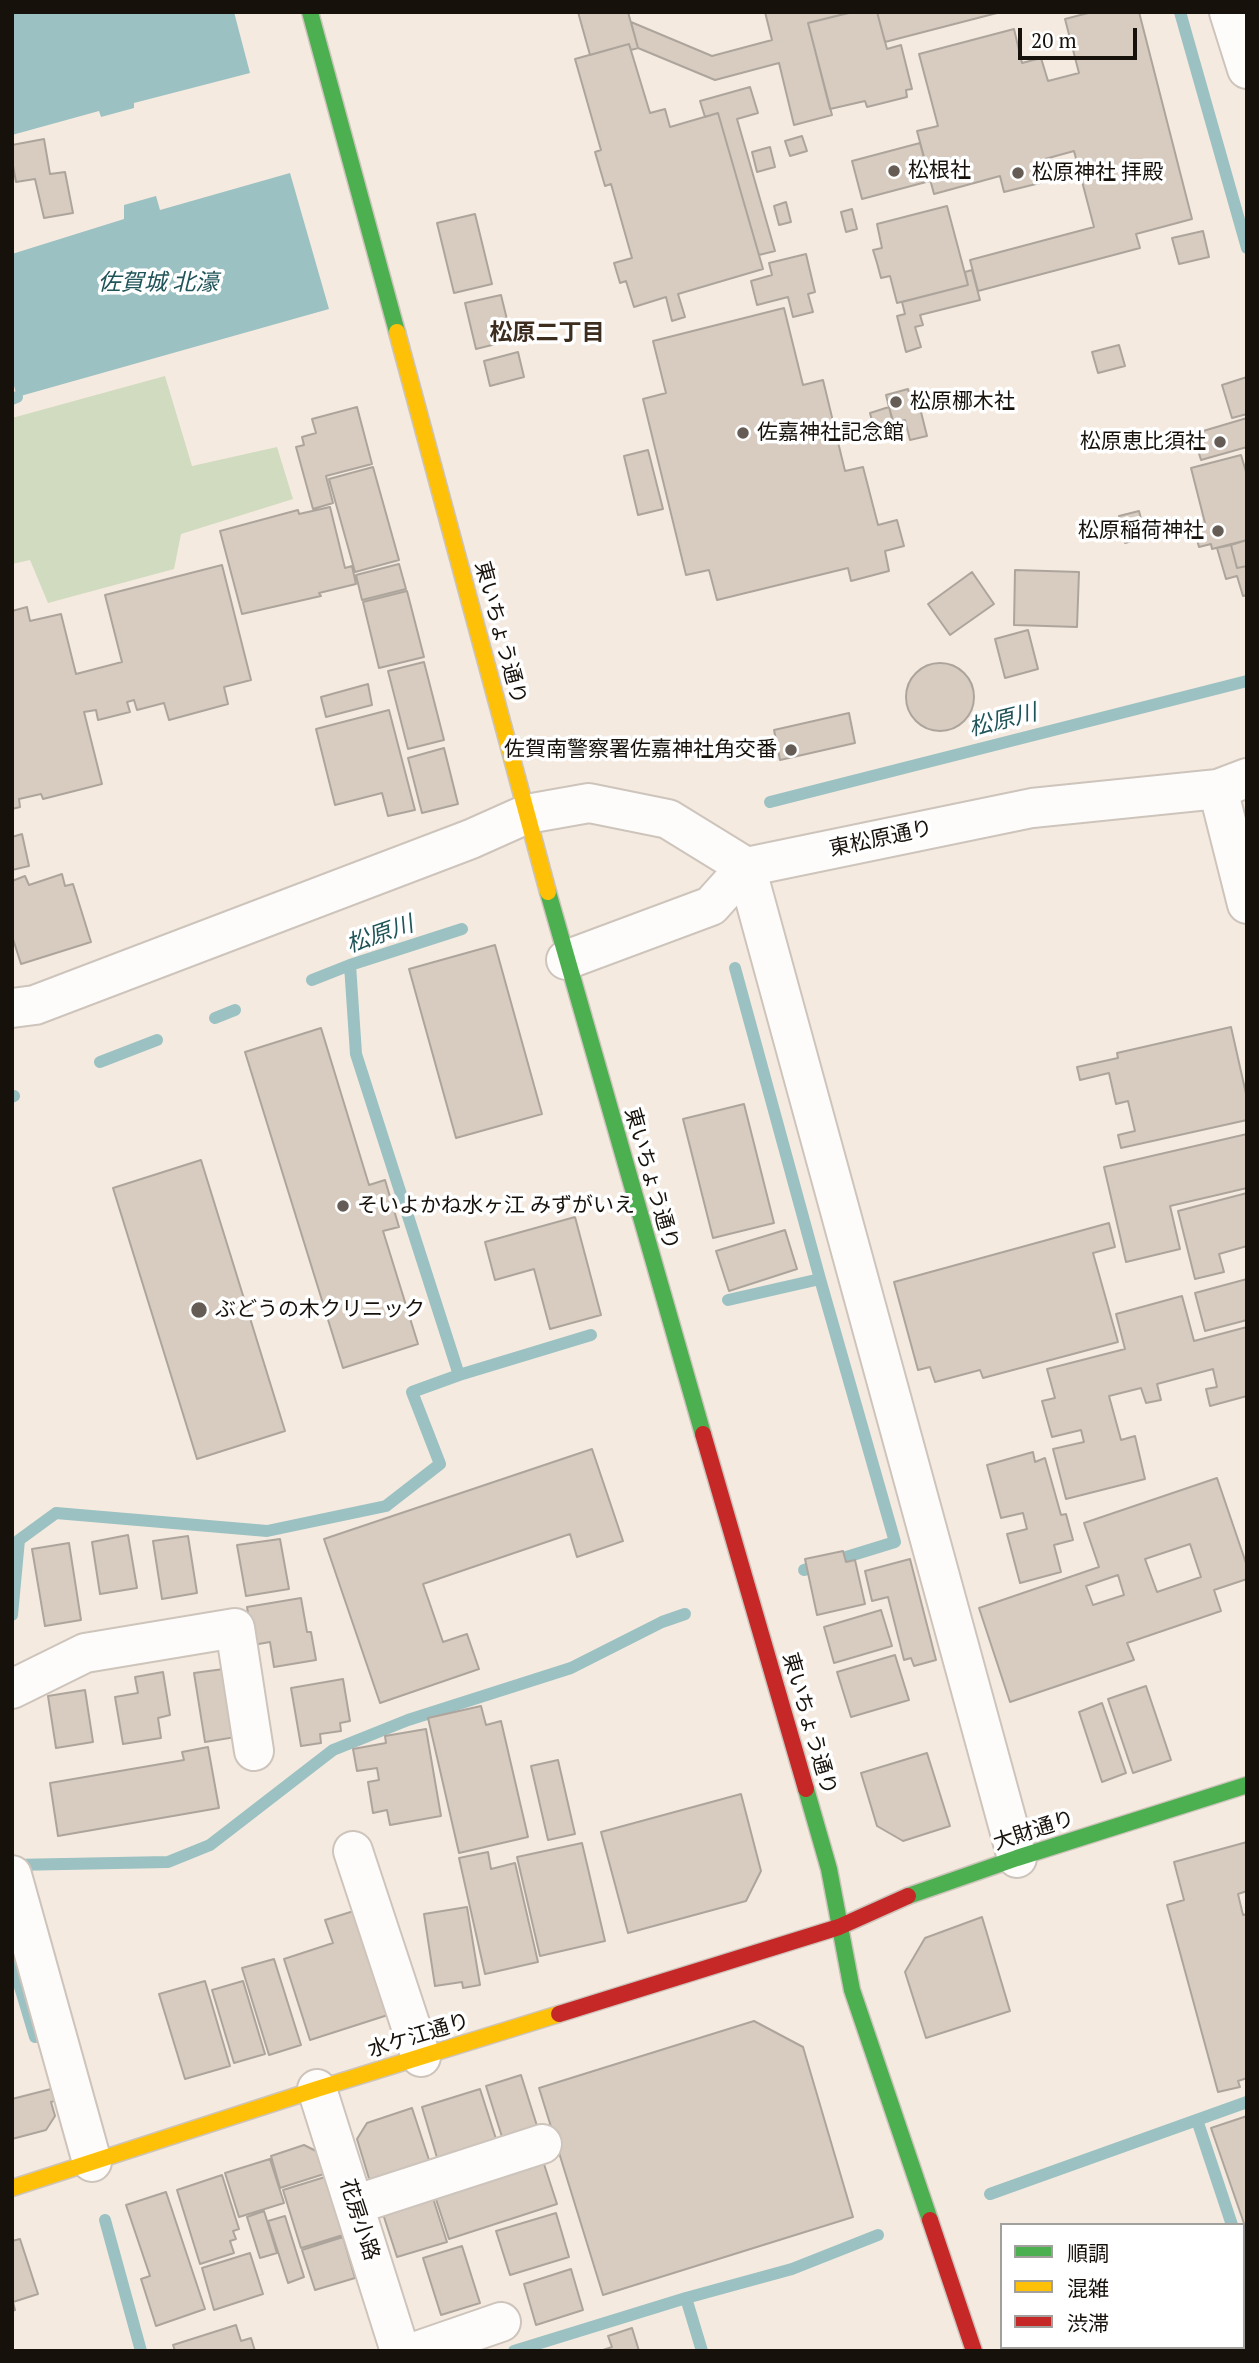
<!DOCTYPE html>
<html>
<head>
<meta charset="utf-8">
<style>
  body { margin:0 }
  #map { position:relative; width:1259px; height:2363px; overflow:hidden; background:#f5eadf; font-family:"PT Serif","Noto Sans JP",serif }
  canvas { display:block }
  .frame { position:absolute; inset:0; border:14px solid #17110b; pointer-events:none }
  .legend { position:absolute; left:1000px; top:2223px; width:245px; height:126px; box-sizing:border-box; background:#fff; border:2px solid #a2a09d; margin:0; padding:9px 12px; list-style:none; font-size:21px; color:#17110b }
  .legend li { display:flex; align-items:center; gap:14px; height:35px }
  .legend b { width:35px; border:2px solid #a2a09d }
  .scale { position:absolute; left:1018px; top:28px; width:119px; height:32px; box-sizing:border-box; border:4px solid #17110b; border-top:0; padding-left:9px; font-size:21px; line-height:24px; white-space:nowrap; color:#17110b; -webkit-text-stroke:5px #fff; paint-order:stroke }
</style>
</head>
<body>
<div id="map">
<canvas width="1259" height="2363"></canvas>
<div class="frame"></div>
<ul class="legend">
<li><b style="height:9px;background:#4caf50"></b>順調</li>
<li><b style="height:9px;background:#ffc107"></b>混雑</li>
<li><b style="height:9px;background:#c62828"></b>渋滞</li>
</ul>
<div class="scale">20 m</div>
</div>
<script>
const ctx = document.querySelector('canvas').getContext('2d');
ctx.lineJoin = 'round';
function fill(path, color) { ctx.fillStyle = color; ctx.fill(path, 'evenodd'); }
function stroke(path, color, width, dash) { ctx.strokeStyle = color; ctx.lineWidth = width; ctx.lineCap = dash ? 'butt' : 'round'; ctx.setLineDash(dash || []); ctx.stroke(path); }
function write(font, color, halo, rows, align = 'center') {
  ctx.font = font + ' "PT Serif","Noto Sans JP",serif'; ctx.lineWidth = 7; ctx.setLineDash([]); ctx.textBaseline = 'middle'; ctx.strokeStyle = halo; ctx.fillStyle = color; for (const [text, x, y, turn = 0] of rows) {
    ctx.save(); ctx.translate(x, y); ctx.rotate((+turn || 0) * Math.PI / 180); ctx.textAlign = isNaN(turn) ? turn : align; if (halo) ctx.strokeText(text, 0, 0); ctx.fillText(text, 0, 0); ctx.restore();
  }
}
fill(new Path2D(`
  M 165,376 L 192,466 L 277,447 L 293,499 L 181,534 L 174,569 L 48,603 L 30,560 L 12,564 L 12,418 Z`), '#d1dbc0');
fill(new Path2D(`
  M 12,12 L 234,12 L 250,73 L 134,103 L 134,108 L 101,117 L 99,111 L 12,135 Z
  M 290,173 L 329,309 L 17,397 L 12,378 L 12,254 L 124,219 L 124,205 L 156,196 L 160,210 Z`), '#9bc1c2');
stroke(new Path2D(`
  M 1180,12 L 1247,248
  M 12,399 L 17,397
  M 770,802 L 1247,681
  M 350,965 L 356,1054 L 459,1375
  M 735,968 L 820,1279 L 895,1542 L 804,1570
  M 312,980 L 350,965 L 462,929
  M 215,1018 L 235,1010
  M 100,1062 L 157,1040
  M 12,1097 L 14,1096
  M 728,1300 L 820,1279
  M 12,1615 L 19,1540 L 56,1513 L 267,1531 L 386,1506 L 440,1464 L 412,1392 L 459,1375 L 591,1335
  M 12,1865 L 168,1862 L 210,1845 L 333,1750 L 408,1720 L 571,1668 L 662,1622 L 685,1614
  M 12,1960 L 35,2037
  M 1197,2120 L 1232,2225
  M 990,2194 L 1247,2102
  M 105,2220 L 141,2351
  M 1243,2257 L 1247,2268
  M 686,2298 L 702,2351
  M 514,2351 L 686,2298 L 792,2269 L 878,2235`), '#9bc1c2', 12);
const building = new Path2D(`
  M 578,12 L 628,12 L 638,48 L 631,50 L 629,44 L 590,55 Z
  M 765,12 L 844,12 L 844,14 L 808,23 L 832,115 L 794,125 L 779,63 L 715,80 L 638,48 L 631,22 L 712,56 L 772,40 Z
  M 853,12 L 877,12 L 887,49 L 901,45 L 912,89 L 906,90 L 907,97 L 867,107 L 865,101 L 830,109 L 808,23 Z
  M 877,12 L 997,12 L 997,13 L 885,42 Z
  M 1092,12 L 1139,12 L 1192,219 L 1136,234 L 1140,248 L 978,291 L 970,260 L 1094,227 L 1074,151 L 1034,162 L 1040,183 L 1004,192 L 1000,176 L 934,194 L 917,131 L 938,126 L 919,54 L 1014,29 L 1022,63 L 1041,58 L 1048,81 L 1079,73 L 1065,19 Z
  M 629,44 L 650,113 L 665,109 L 670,127 L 718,113 L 763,269 L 678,294 L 685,317 L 672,321 L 666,297 L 634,307 L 626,281 L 620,283 L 614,263 L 632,258 L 611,184 L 605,186 L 595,152 L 601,150 L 575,59 Z
  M 750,87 L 758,113 L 737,119 L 775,251 L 759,255 L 718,113 L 705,117 L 700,101 Z
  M 802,136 L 807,151 L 790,156 L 785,141 Z
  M 44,139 L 50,174 L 65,172 L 73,213 L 44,218 L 35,179 L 16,182 L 12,160 L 12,145 Z
  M 920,143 L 930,181 L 862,199 L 852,161 Z
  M 770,147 L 775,167 L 757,172 L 752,152 Z
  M 786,202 L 791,222 L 779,225 L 774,206 Z
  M 947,206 L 968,285 L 897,303 L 890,276 L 881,278 L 877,263 L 873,250 L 882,248 L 877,224 Z
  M 852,209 L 857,229 L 846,232 L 841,212 Z
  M 475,214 L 492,284 L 454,293 L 437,223 Z
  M 1203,231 L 1209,257 L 1179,264 L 1172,238 Z
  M 806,254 L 815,292 L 808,294 L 813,312 L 793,317 L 788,297 L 757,305 L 751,281 L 772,275 L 769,263 Z
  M 972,270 L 980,300 L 920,315 L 923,325 L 915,327 L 921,347 L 906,352 L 897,316 L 905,314 L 902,302 L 968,285 L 965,272 Z
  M 501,295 L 512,340 L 476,349 L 465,303 Z
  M 784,308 L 803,385 L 823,380 L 845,471 L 863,467 L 878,525 L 897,520 L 904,546 L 885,551 L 889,571 L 851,581 L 848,568 L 717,600 L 709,570 L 686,575 L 643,399 L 666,393 L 653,341 Z
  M 1119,345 L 1125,366 L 1098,373 L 1092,352 Z
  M 518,352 L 524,377 L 490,386 L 484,361 Z
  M 1247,377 L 1247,414 L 1232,418 L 1222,385 Z
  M 908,389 L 913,409 L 920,408 L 927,436 L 910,440 L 905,420 L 893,423 L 886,395 Z
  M 357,407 L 372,464 L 326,476 L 333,503 L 313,509 L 296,447 L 304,445 L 302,437 L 316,433 L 312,419 Z
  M 889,407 L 897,435 L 877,441 L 870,413 Z
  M 1247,418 L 1247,447 L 1201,460 L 1193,434 Z
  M 648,450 L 663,509 L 638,515 L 624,456 Z
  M 1241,455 L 1247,475 L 1247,540 L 1212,549 L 1211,544 L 1199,547 L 1193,526 L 1205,523 L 1191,468 Z
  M 373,467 L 399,560 L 355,572 L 329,479 Z
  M 330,507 L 345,568 L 352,566 L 356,584 L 319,593 L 321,596 L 242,614 L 220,531 L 298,510 L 299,514 Z
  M 1139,511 L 1146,537 L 1125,543 L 1119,516 Z
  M 1247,540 L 1247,566 L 1237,568 L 1231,545 Z
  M 1231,545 L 1237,568 L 1247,566 L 1247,595 L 1243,596 L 1237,576 L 1226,579 L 1217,548 Z
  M 399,564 L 406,589 L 362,600 L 356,575 Z
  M 222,565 L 251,680 L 224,687 L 228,704 L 169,720 L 164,703 L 137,710 L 134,700 L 127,702 L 130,712 L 98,720 L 96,710 L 84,712 L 102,784 L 43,799 L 41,794 L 19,799 L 20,807 L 12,809 L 12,611 L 27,607 L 30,621 L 61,614 L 76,674 L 122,662 L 105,595 Z
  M 1015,570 L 1079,572 L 1077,627 L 1014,625 Z
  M 972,572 L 994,604 L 950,635 L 928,604 Z
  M 407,591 L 424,657 L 379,668 L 363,602 Z
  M 1028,630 L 1038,669 L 1005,678 L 995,639 Z
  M 424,662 L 444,740 L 408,749 L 388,671 Z
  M906 697a34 34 0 1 1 68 0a34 34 0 1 1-68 0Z
  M 368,684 L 372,705 L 326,717 L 321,697 Z
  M 389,710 L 415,810 L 388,816 L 382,793 L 335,805 L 316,729 Z
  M 849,713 L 855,743 L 780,760 L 774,730 Z
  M 444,748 L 458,804 L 422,813 L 408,758 Z
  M 22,834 L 29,866 L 12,870 L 12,837 Z
  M 62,874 L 65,886 L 73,884 L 91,942 L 21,964 L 12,936 L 12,881 L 25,876 L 29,885 Z
  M 495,945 L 542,1114 L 456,1138 L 409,969 Z
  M 1231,1027 L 1247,1098 L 1247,1120 L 1121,1148 L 1118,1135 L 1135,1131 L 1128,1101 L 1116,1104 L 1109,1073 L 1080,1080 L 1077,1067 L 1118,1058 L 1117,1053 Z
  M 321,1028 L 369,1185 L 385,1180 L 399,1227 L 383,1231 L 418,1344 L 343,1368 L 245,1052 Z
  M 744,1104 L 774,1223 L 713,1238 L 683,1119 Z
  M 1247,1134 L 1247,1188 L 1170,1206 L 1180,1249 L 1126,1262 L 1104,1167 Z
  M 201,1160 L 285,1431 L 197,1459 L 113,1188 Z
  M 1247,1193 L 1247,1246 L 1219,1254 L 1224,1272 L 1195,1279 L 1178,1211 Z
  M 575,1217 L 601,1315 L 550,1329 L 534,1269 L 495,1280 L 485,1242 Z
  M 1109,1223 L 1115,1247 L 1093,1253 L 1118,1342 L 983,1378 L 980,1370 L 935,1382 L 930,1367 L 918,1370 L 894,1282 Z
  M 785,1230 L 797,1269 L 729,1291 L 716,1251 Z
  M 1247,1279 L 1247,1320 L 1205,1331 L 1195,1293 Z
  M 1182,1296 L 1194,1341 L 1247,1327 L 1247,1396 L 1210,1406 L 1206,1389 L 1217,1387 L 1213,1369 L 1157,1384 L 1161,1400 L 1146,1403 L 1141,1388 L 1109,1396 L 1121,1440 L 1135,1436 L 1145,1479 L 1066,1499 L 1053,1449 L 1084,1442 L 1081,1430 L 1052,1437 L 1042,1401 L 1055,1398 L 1047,1369 L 1125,1349 L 1116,1314 Z
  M 592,1449 L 623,1541 L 577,1557 L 570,1534 L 423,1584 L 443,1642 L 467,1634 L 479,1669 L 380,1703 L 324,1539 Z
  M 1033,1452 L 1035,1462 L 1045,1458 L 1061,1515 L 1066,1514 L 1073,1540 L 1054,1545 L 1061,1572 L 1020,1583 L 1007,1534 L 1027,1529 L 1023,1513 L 1001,1518 L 987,1465 Z
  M 1217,1478 L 1247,1566 L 1247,1579 L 1214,1590 L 1221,1611 L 1127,1643 L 1134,1660 L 1010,1702 L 979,1608 L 1099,1567 L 1084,1523 ZM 1190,1544 L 1201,1577 L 1157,1592 L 1145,1559 ZM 1118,1575 L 1124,1595 L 1093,1605 L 1086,1586 Z
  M 128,1535 L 137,1588 L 100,1594 L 92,1542 Z
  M 188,1536 L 197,1593 L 162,1599 L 153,1541 Z
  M 280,1539 L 289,1589 L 246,1596 L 237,1545 Z
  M 69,1543 L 81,1620 L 45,1626 L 32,1549 Z
  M 843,1551 L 846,1562 L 855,1560 L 865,1604 L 817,1615 L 805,1559 Z
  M 910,1559 L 936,1660 L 914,1666 L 911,1658 L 904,1660 L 888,1597 L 872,1601 L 865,1571 Z
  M 301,1598 L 307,1632 L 311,1632 L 316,1660 L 274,1667 L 270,1642 L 253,1645 L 247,1607 Z
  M 881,1610 L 892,1646 L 834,1663 L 824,1627 Z
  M 895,1655 L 909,1700 L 851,1717 L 837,1672 Z
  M 231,1668 L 242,1736 L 205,1742 L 194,1673 Z
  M 163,1672 L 170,1715 L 158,1718 L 161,1738 L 123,1744 L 115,1697 L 138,1693 L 135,1677 Z
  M 343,1679 L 350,1721 L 340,1723 L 341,1731 L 320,1734 L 321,1743 L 301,1746 L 291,1688 Z
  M 1146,1686 L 1171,1760 L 1133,1773 L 1108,1699 Z
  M 85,1690 L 93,1742 L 56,1748 L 48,1696 Z
  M 1102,1703 L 1126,1773 L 1102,1782 L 1079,1712 Z
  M 481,1706 L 486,1725 L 501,1721 L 528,1837 L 459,1853 L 428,1718 Z
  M 426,1729 L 441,1816 L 390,1825 L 387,1810 L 373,1813 L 368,1782 L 379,1780 L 377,1768 L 357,1771 L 353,1749 L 386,1743 L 385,1736 Z
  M 208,1747 L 219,1808 L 58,1836 L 50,1783 L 184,1760 L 182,1752 Z
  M 927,1753 L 950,1826 L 903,1841 L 877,1826 L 861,1773 Z
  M 558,1760 L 575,1834 L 548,1840 L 531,1766 Z
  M 741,1794 L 761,1871 L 746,1901 L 628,1933 L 601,1832 Z
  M 1247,1842 L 1247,1891 L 1238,1894 L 1243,1915 L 1247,1914 L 1247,2078 L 1238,2081 L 1240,2087 L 1218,2092 L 1167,1905 L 1184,1900 L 1174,1862 Z
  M 582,1843 L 605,1941 L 540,1956 L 517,1857 Z
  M 488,1852 L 491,1869 L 515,1863 L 538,1962 L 485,1974 L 459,1858 Z
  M 467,1907 L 480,1985 L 463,1988 L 462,1982 L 435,1986 L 424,1914 Z
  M 357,1910 L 391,2014 L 310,2040 L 284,1959 L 333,1943 L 325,1920 Z
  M 982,1917 L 1010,2011 L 926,2038 L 905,1972 L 925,1938 Z
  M 274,1959 L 301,2045 L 269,2055 L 242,1968 Z
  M 205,1981 L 230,2066 L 185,2079 L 159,1994 Z
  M 243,1981 L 265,2054 L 234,2063 L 212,1990 Z
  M 754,2021 L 803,2047 L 853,2217 L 603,2295 L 539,2088 Z
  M 521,2075 L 538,2129 L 503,2140 L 486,2086 Z
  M 55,2088 L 58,2100 L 51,2102 L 55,2116 L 46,2130 L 12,2139 L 12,2099 Z
  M 480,2089 L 497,2142 L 438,2161 L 422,2107 Z
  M 412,2108 L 431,2166 L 371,2185 L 357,2139 L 367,2123 Z
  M 1247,2116 L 1247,2232 L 1211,2128 Z
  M 304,2145 L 318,2152 L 324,2174 L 280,2188 L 271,2156 Z
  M 542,2158 L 557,2204 L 449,2239 L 434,2193 Z
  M 270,2159 L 284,2203 L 239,2217 L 225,2173 Z
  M 222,2175 L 239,2229 L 233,2231 L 236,2239 L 230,2241 L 234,2253 L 200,2264 L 177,2190 Z
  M 325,2177 L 343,2235 L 301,2248 L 283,2190 Z
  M 166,2192 L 205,2309 L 156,2326 L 141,2279 L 150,2276 L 126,2205 Z
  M 432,2195 L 447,2242 L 397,2257 L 382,2211 Z
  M 264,2211 L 277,2253 L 260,2258 L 247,2217 Z
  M 556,2213 L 569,2257 L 510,2275 L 496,2231 Z
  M 285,2216 L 304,2277 L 288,2283 L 268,2221 Z
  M 343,2237 L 355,2278 L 315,2290 L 302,2250 Z
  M 20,2239 L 38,2294 L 13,2302 L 15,2310 L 12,2311 L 12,2241 Z
  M 462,2246 L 480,2303 L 441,2315 L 423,2258 Z
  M 250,2253 L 263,2294 L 214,2310 L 202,2268 Z
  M 571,2269 L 583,2310 L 536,2325 L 524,2284 Z
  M 1246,2309 L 1247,2351 L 1141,2351 L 1140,2347 L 1243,2347 L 1243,2310 Z
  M 236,2325 L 241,2341 L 251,2338 L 255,2351 L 175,2351 L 173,2345 Z
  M 632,2328 L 639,2351 L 600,2351 L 612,2347 L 608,2336 Z`);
fill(building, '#d8ccc0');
stroke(building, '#ada59c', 2);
const street = new Path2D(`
  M 1229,12 L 1247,69
  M 1218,789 L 1247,904
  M 746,867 L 1017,1858
  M 566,960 L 711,906 L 746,867
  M 12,1008 L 35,1005 L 471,839 L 527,814 L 589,803 L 668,819 L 746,867 L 1032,808 L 1218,789 L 1247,778
  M 12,1689 L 85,1653 L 235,1628 L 254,1751
  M 353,1851 L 421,2057
  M 12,1875 L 92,2162
  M 317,2089 L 400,2351
  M 354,2205 L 542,2144
  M 417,2351 L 501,2322`);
const fast = new Path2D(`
  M 310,12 L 397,332
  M 548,892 L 703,1434
  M 806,1789 L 829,1869 L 852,1990 L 930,2220
  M 908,1896 L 1017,1858 L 1247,1785`);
const slow = new Path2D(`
  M 397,332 L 548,892
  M 12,2188 L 317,2089 L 559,2014`);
const jam = new Path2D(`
  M 703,1434 L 806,1789
  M 559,2014 L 839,1927 L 908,1896
  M 930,2220 L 974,2351`);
stroke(street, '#cdc4bc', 42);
stroke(fast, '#cdc4bc', 19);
stroke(slow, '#cdc4bc', 19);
stroke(jam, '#cdc4bc', 19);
stroke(street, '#fefcfa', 38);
stroke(fast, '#4caf50', 16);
stroke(slow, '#ffc107', 16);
stroke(jam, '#c62828', 16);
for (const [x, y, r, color] of [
  [894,171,7,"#655d55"],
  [1018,173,7,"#655d55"],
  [896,402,7,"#655d55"],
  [743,433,7,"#655d55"],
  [1220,442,7,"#655d55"],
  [1218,531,7,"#655d55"],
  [791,750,7,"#655d55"],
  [343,1206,7,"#655d55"],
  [199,1310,9,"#655d55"]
]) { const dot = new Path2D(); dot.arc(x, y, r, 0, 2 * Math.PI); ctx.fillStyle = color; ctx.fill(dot); stroke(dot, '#fff', 2.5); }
write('21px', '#17110b', '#fff', [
  ["松根社",908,171],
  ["松原神社 拝殿",1032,173],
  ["松原梛木社",910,402],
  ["佐嘉神社記念館",757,433],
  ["松原恵比須社",1206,442,"right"],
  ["松原稲荷神社",1204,531,"right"],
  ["佐賀南警察署佐嘉神社角交番",777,750,"right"],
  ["そいよかね水ヶ江 みずがいえ",357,1206],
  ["ぶどうの木クリニック",215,1310]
], 'left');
write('21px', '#17110b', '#fff', [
  ["東いちょう通り",500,633,75],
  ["東松原通り",881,839,-12],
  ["東いちょう通り",651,1179,74],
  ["東いちょう通り",809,1724,74],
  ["大財通り",1034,1831,-18],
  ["水ケ江通り",419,2036,-17],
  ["花房小路",359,2220,72]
]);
write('italic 23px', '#1f5458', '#fff', [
  ["佐賀城 北濠",158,283],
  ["松原川",1003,721,-14],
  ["松原川",380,935,-19]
]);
write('bold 23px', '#3c2d1f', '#fff', [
  ["松原二丁目",547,333]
]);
</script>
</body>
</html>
